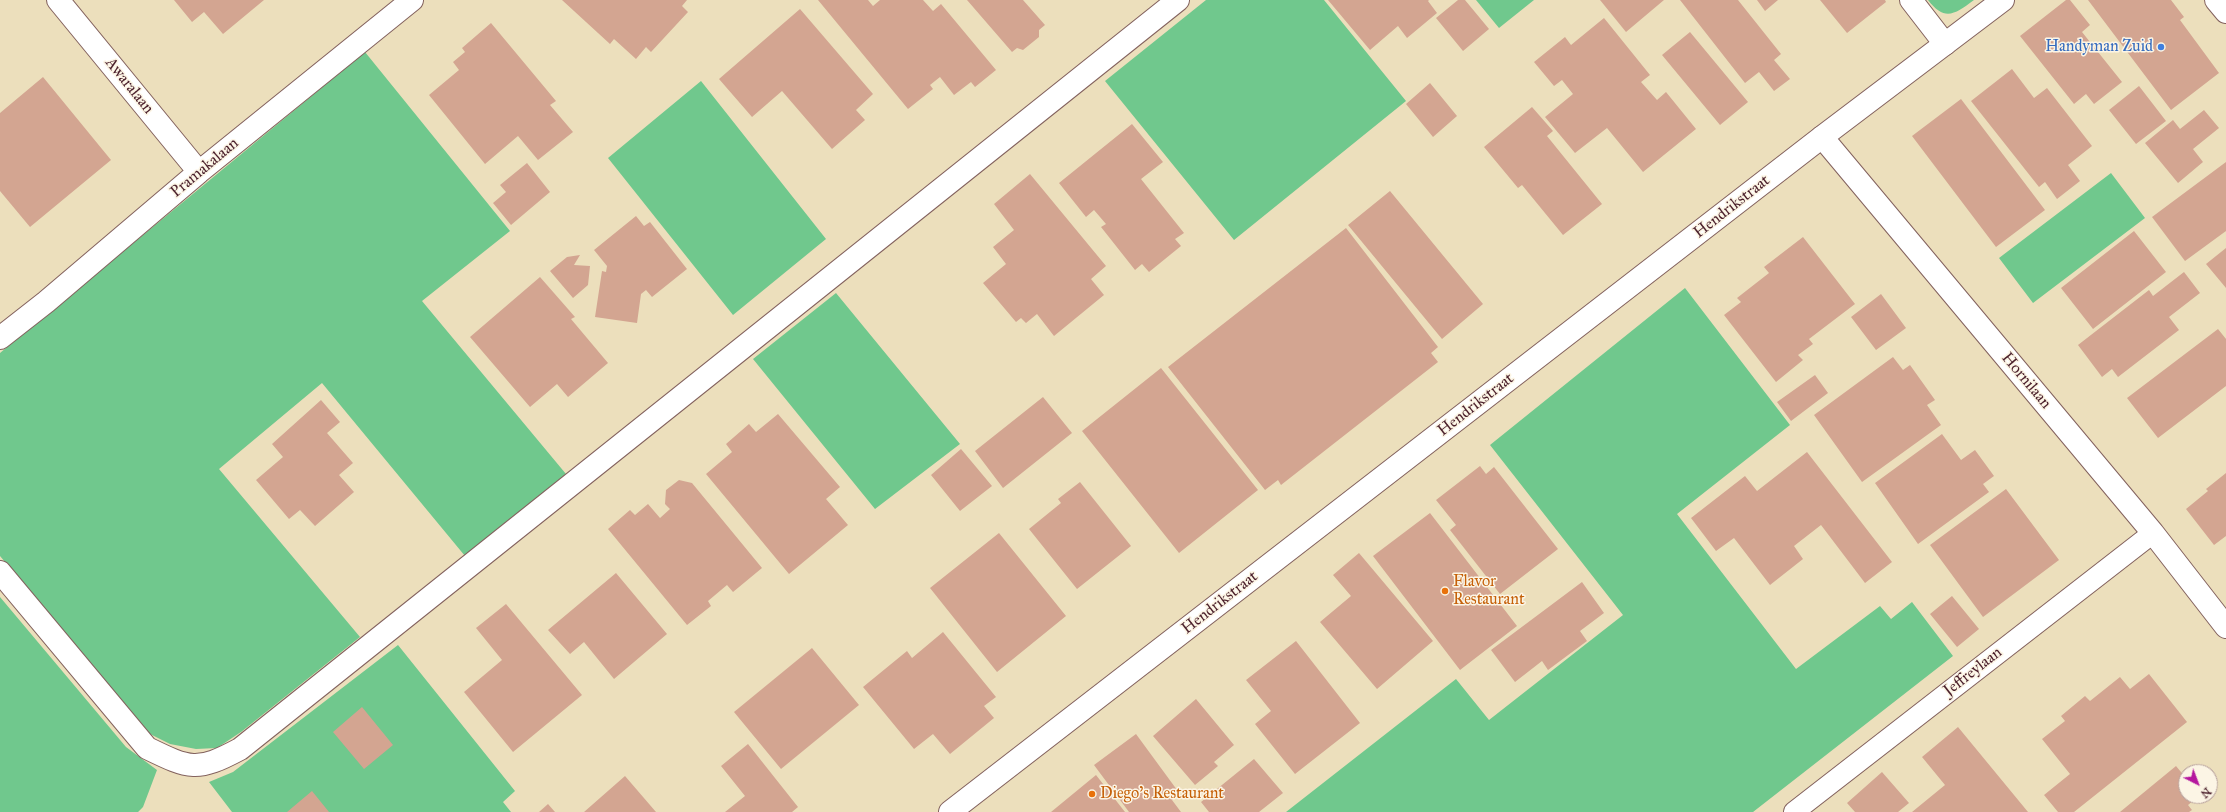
<!DOCTYPE html>
<html>
<head>
<meta charset="utf-8">
<style>
  body { margin:0 }
  #map { position:relative; width:2226px; height:812px; overflow:hidden; background:#ecdfbc; font-family:"IM FELL Great Primer",serif }
  canvas { display:block }
  .north { position:absolute; left:2178px; top:764px; width:40px; height:40px; box-sizing:border-box; background:#fcf5e5; border:1px solid #b59f9b; border-radius:50%; rotate:138deg; font-size:11px; font-weight:700; line-height:16px; text-align:center; color:#4a1f2b }
  .north::after { content:''; display:block; margin:auto; width:14px; height:18px; background:#b5179e; clip-path:polygon(50% 0,100% 100%,50% 72%,0 100%) }
</style>
</head>
<body>
<div id="map">
<canvas width="2226" height="812"></canvas>
<div class="north">N</div>
</div>
<script>
const ctx = document.querySelector('canvas').getContext('2d');
ctx.lineJoin = 'round';
function fill(path, color) { ctx.fillStyle = color; ctx.fill(path, 'evenodd'); }
function stroke(path, color, width, dash) { ctx.strokeStyle = color; ctx.lineWidth = width; ctx.lineCap = dash ? 'butt' : 'round'; ctx.setLineDash(dash || []); ctx.stroke(path); }
function write(font, color, halo, rows, align = 'center') {
  ctx.font = font + ' "IM FELL Great Primer",serif'; ctx.lineWidth = 3; ctx.setLineDash([]); ctx.textBaseline = 'middle'; ctx.strokeStyle = halo; ctx.fillStyle = color; for (const [text, x, y, turn = 0] of rows) {
    ctx.save(); ctx.translate(x, y); ctx.rotate((+turn || 0) * Math.PI / 180); ctx.textAlign = isNaN(turn) ? turn : align; if (halo) ctx.strokeText(text, 0, 0); ctx.fillText(text, 0, 0); ctx.restore();
  }
}
fill(new Path2D(`
  M 1206,0 L 1324,0 L 1406,101 L 1234,240 L 1105,81 Z
  M 1476,0 L 1534,0 L 1499,28 Z
  M 1928,0 L 1974,0 C 1955,14 1945,22 1928,0 Z
  M 365,52 L 510,231 L 422,301 L 566,474 L 465,556 L 322,383 L 219,469 L 360,637 L 241,732 L 217,748 L 196,749 L 170,744 L 148,733 L 0,556 L 0,353 Z
  M 701,81 L 826,239 L 733,315 L 608,158 Z
  M 2111,173 L 2145,218 L 2033,303 L 1999,258 Z
  M 1685,288 L 1790,425 L 1677,514 L 1796,669 L 1880,606 L 1891,619 L 1912,602 L 1953,656 L 1753,812 L 1286,812 L 1456,679 L 1489,720 L 1623,615 L 1490,445 Z
  M 836,293 L 960,444 L 875,509 L 753,359 Z
  M 0,597 L 126,747 L 157,770 L 143,807 L 138,812 L 0,812 Z
  M 398,645 L 515,791 L 503,802 L 511,812 L 232,812 L 209,782 L 233,772 Z`), '#70c88d');
fill(new Path2D(`
  M 174,0 L 264,0 L 223,34 L 204,12 L 192,22 Z
  M 562,0 L 687,0 L 682,6 L 688,12 L 651,52 L 646,47 L 636,59 L 614,39 L 610,44 Z
  M 818,0 L 868,0 L 873,6 L 880,0 L 923,0 L 933,11 L 941,4 L 996,70 L 975,87 L 971,82 L 954,95 L 940,77 L 930,85 L 933,89 L 908,109 Z
  M 967,0 L 1023,0 L 1045,25 L 1039,30 L 1039,37 L 1023,50 L 1017,48 L 1012,52 Z
  M 1328,0 L 1429,0 L 1428,1 L 1437,13 L 1407,38 L 1398,26 L 1370,50 Z
  M 1458,0 L 1465,0 L 1489,29 L 1463,51 L 1436,18 Z
  M 1600,0 L 1664,0 L 1626,32 Z
  M 1680,0 L 1738,0 L 1781,54 L 1774,60 L 1790,79 L 1774,91 L 1759,72 L 1745,83 Z
  M 1757,0 L 1778,0 L 1765,11 Z
  M 1820,0 L 1885,0 L 1886,2 L 1847,33 Z
  M 2066,0 L 2070,0 L 2090,25 L 2082,32 L 2122,82 L 2094,104 L 2086,94 L 2074,104 L 2020,36 Z
  M 2088,0 L 2171,0 L 2184,17 L 2180,20 L 2219,73 L 2171,110 Z
  M 800,9 L 873,94 L 856,110 L 865,120 L 832,149 L 782,91 L 752,117 L 719,79 Z
  M 1604,18 L 1650,75 L 1641,82 L 1657,100 L 1666,92 L 1696,129 L 1643,172 L 1607,128 L 1575,153 L 1545,117 L 1573,94 L 1562,80 L 1554,86 L 1534,62 L 1565,37 L 1571,45 Z
  M 491,23 L 556,101 L 550,105 L 573,132 L 538,160 L 518,136 L 485,164 L 429,95 L 459,70 L 453,62 L 465,52 L 462,48 Z
  M 1690,32 L 1748,102 L 1720,125 L 1662,55 Z
  M 2012,69 L 2034,98 L 2047,88 L 2092,146 L 2068,165 L 2080,181 L 2057,199 L 2045,182 L 2039,187 L 1971,101 Z
  M 43,77 L 111,160 L 30,227 L 0,191 L 0,113 Z
  M 1430,83 L 1457,116 L 1433,137 L 1406,104 Z
  M 2139,86 L 2166,121 L 2136,144 L 2109,110 Z
  M 1961,99 L 2045,210 L 1996,247 L 1912,136 Z
  M 1532,107 L 1553,131 L 1547,136 L 1602,204 L 1563,235 L 1522,185 L 1518,188 L 1484,147 Z
  M 2204,110 L 2219,128 L 2193,149 L 2203,162 L 2178,183 L 2145,143 L 2173,120 L 2180,129 Z
  M 1132,124 L 1163,162 L 1141,179 L 1184,233 L 1175,239 L 1181,246 L 1149,272 L 1142,264 L 1135,270 L 1101,227 L 1106,224 L 1094,210 L 1086,217 L 1059,183 Z
  M 2226,162 L 2226,231 L 2185,261 L 2152,217 Z
  M 527,163 L 550,192 L 511,225 L 493,203 L 506,192 L 500,185 Z
  M 1030,174 L 1106,266 L 1091,279 L 1104,295 L 1054,336 L 1037,314 L 1026,323 L 1021,318 L 1016,322 L 983,283 L 1006,264 L 993,247 L 1014,230 L 994,204 Z
  M 1390,191 L 1483,304 L 1442,339 L 1348,225 Z
  M 636,216 L 644,226 L 650,222 L 687,269 L 652,297 L 646,290 L 641,294 L 637,323 L 595,317 L 602,271 L 606,272 L 607,266 L 594,250 Z
  M 1346,228 L 1438,347 L 1431,353 L 1438,362 L 1281,485 L 1278,480 L 1265,490 L 1168,367 Z
  M 2134,231 L 2166,272 L 2093,329 L 2061,288 Z
  M 1803,237 L 1855,304 L 1809,339 L 1813,344 L 1798,355 L 1803,360 L 1776,382 L 1724,315 L 1741,302 L 1737,298 L 1769,273 L 1764,267 Z
  M 2226,248 L 2226,288 L 2206,264 Z
  M 580,255 L 574,265 L 590,266 L 588,285 L 573,298 L 550,271 L 567,257 Z
  M 2184,272 L 2200,293 L 2169,317 L 2179,330 L 2118,377 L 2112,369 L 2102,377 L 2078,345 L 2149,290 L 2153,296 Z
  M 540,277 L 575,317 L 571,319 L 608,363 L 568,397 L 557,384 L 530,407 L 470,337 Z
  M 1881,294 L 1906,328 L 1876,350 L 1851,317 Z
  M 2218,329 L 2226,339 L 2226,386 L 2158,438 L 2127,398 Z
  M 1893,357 L 1903,370 L 1910,365 L 1935,400 L 1927,405 L 1941,425 L 1862,482 L 1814,415 Z
  M 1161,368 L 1258,490 L 1179,553 L 1082,431 Z
  M 1815,375 L 1828,393 L 1791,421 L 1777,402 Z
  M 1043,397 L 1072,433 L 1003,488 L 975,451 Z
  M 321,400 L 340,422 L 327,433 L 353,463 L 339,475 L 354,492 L 315,526 L 300,510 L 289,519 L 256,480 L 283,457 L 272,444 Z
  M 778,414 L 840,487 L 826,499 L 848,525 L 789,574 L 706,474 L 732,452 L 726,444 L 749,424 L 756,432 Z
  M 1942,434 L 1961,460 L 1975,450 L 1994,476 L 1983,484 L 1989,492 L 1918,544 L 1875,483 Z
  M 961,449 L 992,486 L 960,511 L 931,475 Z
  M 1807,452 L 1892,562 L 1865,583 L 1821,525 L 1794,546 L 1803,559 L 1770,585 L 1734,538 L 1716,551 L 1691,518 L 1745,476 L 1757,491 Z
  M 1480,466 L 1486,474 L 1494,467 L 1558,549 L 1500,594 L 1450,530 L 1456,525 L 1436,500 Z
  M 2226,473 L 2226,536 L 2214,545 L 2186,509 L 2208,491 L 2206,489 Z
  M 679,480 L 692,483 L 762,568 L 733,592 L 727,585 L 708,601 L 711,606 L 687,625 L 608,529 L 630,510 L 635,515 L 648,504 L 660,518 L 670,509 L 665,504 L 666,490 Z
  M 1080,482 L 1131,546 L 1077,589 L 1029,529 L 1061,503 L 1058,499 Z
  M 2006,489 L 2059,560 L 1983,617 L 1930,545 Z
  M 1430,513 L 1517,626 L 1460,670 L 1373,556 Z
  M 999,533 L 1066,616 L 997,672 L 930,588 Z
  M 1359,553 L 1433,641 L 1377,689 L 1320,622 L 1351,596 L 1333,575 Z
  M 616,573 L 667,634 L 614,679 L 584,642 L 570,654 L 548,630 Z
  M 1582,582 L 1604,613 L 1580,631 L 1587,641 L 1548,670 L 1542,661 L 1515,682 L 1491,650 Z
  M 1952,596 L 1979,629 L 1957,647 L 1930,614 Z
  M 506,604 L 582,695 L 513,752 L 464,692 L 502,660 L 476,628 Z
  M 943,632 L 996,697 L 984,706 L 994,718 L 950,754 L 933,734 L 914,749 L 863,687 L 907,651 L 912,658 Z
  M 1296,641 L 1360,723 L 1295,774 L 1255,724 L 1271,711 L 1246,680 Z
  M 812,648 L 859,705 L 781,769 L 734,712 Z
  M 2149,674 L 2187,722 L 2074,812 L 2058,812 L 2044,795 L 2070,774 L 2042,739 L 2065,721 L 2061,716 L 2085,696 L 2090,701 L 2120,677 L 2130,689 Z
  M 1196,699 L 1234,745 L 1214,762 L 1218,766 L 1195,785 L 1153,736 Z
  M 362,707 L 393,745 L 364,769 L 333,732 Z
  M 1958,727 L 2028,812 L 1912,812 L 1945,785 L 1922,757 Z
  M 1136,734 L 1180,794 L 1172,800 L 1181,812 L 1129,812 L 1094,765 Z
  M 748,744 L 798,807 L 792,812 L 725,812 L 745,796 L 721,766 Z
  M 1254,759 L 1283,793 L 1259,812 L 1209,812 L 1201,802 Z
  M 2176,766 L 2186,778 L 2186,796 L 2199,796 L 2188,805 L 2192,810 L 2189,812 L 2120,812 Z
  M 1882,772 L 1909,803 L 1898,812 L 1855,812 L 1847,803 Z
  M 1096,775 L 1125,812 L 1051,812 Z
  M 625,776 L 656,812 L 584,812 Z
  M 312,791 L 329,812 L 287,812 Z
  M 548,804 L 555,812 L 539,812 Z`), '#d3a591');
const service = new Path2D(`
  M 1794,812 L 2153,533`);
const minor = new Path2D(`
  M 58,0 L 199,172
  M 1911,0 L 1945,44
  M 2216,0 L 2226,12
  M 1822,137 L 2153,533 L 2226,627
  M 0,338 L 46,302 L 199,172 L 412,0
  M 0,572 L 147,748 C 190,769 197,772 240,749 L 1178,0`);
const tertiary = new Path2D(`
  M 950,812 L 1822,137 L 2003,0`);
stroke(service, '#83625e', 22);
stroke(minor, '#83625e', 24);
stroke(tertiary, '#83625e', 24);
stroke(service, '#fff', 20);
stroke(minor, '#fff', 22);
stroke(tertiary, '#fff', 22);
for (const [x, y, r, color] of [
  [2161,47,4,"#3f7fe0"],
  [1445,591,4,"#e8710a"],
  [1092,794,4,"#e8710a"]
]) { const dot = new Path2D(); dot.arc(x, y, r, 0, 2 * Math.PI); ctx.fillStyle = color; ctx.fill(dot); stroke(dot, '#fcf5e5', 1.5); }
write('16px', '#366cbe', '#fcf5e5', [
  ["Handyman Zuid",2153,47]
], 'right');
write('16px', '#4a1f2b', '#fcf5e5', [
  ["Awaralaan",129,86,51],
  ["Pramakalaan",205,168,-40],
  ["Hendrikstraat",1732,207,-38],
  ["Hornilaan",2026,381,50],
  ["Hendrikstraat",1476,405,-38],
  ["Hendrikstraat",1220,603,-38],
  ["Jeffreylaan",1973,672,-38]
]);
write('16px', '#c56008', '#fcf5e5', [
  ["Flavor",1453,582],
  ["Restaurant",1453,600],
  ["Diego's Restaurant",1100,794]
], 'left');
</script>
</body>
</html>
